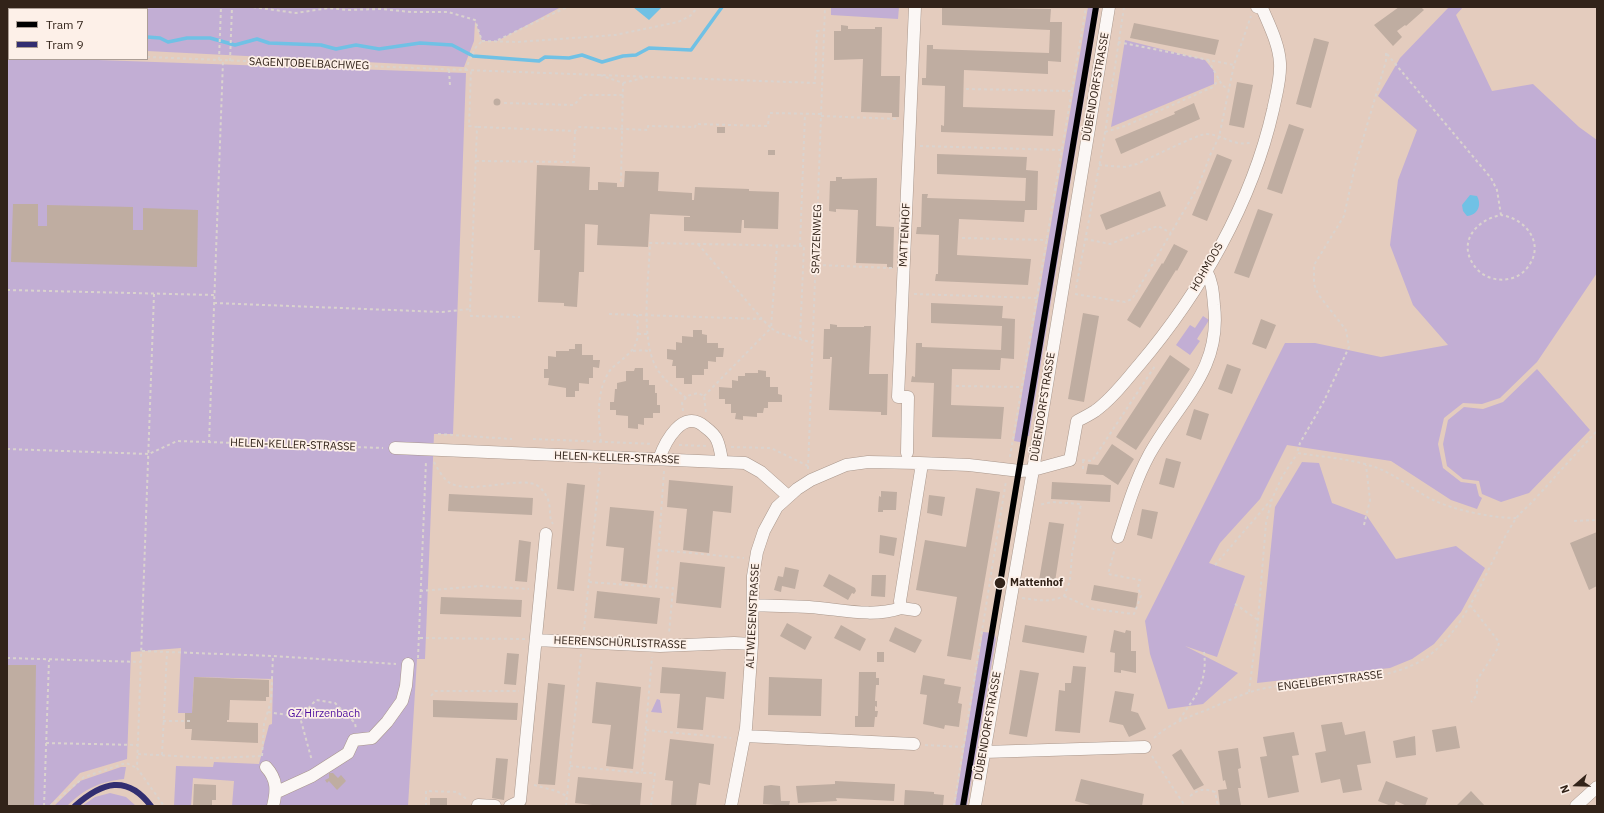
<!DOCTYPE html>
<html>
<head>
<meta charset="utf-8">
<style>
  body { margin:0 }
  #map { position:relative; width:1604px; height:813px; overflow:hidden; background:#e4ccbe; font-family:"IBM Plex Sans",sans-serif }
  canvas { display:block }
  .frame { position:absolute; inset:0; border:8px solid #322319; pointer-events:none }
  .legend { position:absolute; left:8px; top:8px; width:140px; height:52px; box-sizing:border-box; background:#fdf0e8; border:1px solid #ac9e95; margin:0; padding:5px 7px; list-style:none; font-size:12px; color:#322319 }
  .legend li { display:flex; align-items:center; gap:8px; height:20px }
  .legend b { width:20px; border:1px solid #ac9e95 }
  .north { position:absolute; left:1556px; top:765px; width:40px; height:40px; -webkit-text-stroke:3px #fdf0e8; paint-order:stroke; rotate:250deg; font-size:11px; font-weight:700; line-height:16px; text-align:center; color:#322319 }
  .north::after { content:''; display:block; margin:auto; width:14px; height:18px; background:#322319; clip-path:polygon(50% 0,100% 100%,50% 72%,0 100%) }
</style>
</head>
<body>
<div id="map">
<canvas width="1604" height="813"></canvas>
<div class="frame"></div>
<ul class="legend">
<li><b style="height:5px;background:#000"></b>Tram 7</li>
<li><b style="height:5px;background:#322e71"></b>Tram 9</li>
</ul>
<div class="north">N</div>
</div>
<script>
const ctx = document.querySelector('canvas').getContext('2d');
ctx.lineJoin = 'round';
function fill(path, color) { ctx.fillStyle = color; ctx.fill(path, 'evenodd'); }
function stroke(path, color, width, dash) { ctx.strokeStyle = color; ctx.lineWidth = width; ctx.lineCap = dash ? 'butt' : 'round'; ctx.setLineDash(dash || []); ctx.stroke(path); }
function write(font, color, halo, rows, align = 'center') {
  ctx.font = font + ' "IBM Plex Sans",sans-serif'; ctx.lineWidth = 3.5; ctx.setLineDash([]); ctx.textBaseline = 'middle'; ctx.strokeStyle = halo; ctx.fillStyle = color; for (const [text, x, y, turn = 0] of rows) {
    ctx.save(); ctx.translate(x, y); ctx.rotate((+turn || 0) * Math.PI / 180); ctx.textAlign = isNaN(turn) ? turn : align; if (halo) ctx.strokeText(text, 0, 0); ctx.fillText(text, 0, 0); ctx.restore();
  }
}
fill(new Path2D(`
  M 7,7 L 561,7 L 497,41 L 482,41 L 475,21 L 474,41 L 464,67 L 147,51 L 147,9 L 9,9 L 9,44 L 7,44 Z
  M 831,7 L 899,7 L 898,19 L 831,15 Z
  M 1088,7 L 1099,7 L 1029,436 L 1026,436 L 1025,443 L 1014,441 Z
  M 1449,7 L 1463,7 L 1456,15 L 1492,91 L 1533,84 L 1579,127 L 1597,140 L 1597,273 L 1537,362 L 1500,398 L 1482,404 L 1463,403 L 1444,418 L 1438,444 L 1443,468 L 1461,482 L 1476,484 L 1479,496 L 1482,498 L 1477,509 L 1451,500 L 1391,461 L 1287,445 L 1260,499 L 1220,543 L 1209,563 L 1245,576 L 1217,657 L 1185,646 L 1238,673 L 1203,704 L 1168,709 L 1150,654 L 1145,621 L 1285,343 L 1315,343 L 1381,357 L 1448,345 L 1413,305 L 1390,245 L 1398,180 L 1417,130 L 1378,96 L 1400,58 Z
  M 1125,40 L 1205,60 L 1214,71 L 1214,84 L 1111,127 Z
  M 7,57 L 9,57 L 9,59 L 70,59 L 466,73 L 453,434 L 434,434 L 425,659 L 417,659 L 408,806 L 232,806 L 234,781 L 193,778 L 191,806 L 174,806 L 176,766 L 213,767 L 214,762 L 259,764 L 269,725 L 272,724 L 273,679 L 194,677 L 192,713 L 178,713 L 181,648 L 131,652 L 127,759 L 80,773 L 49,806 L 7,806 Z
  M 1203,316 L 1209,320 L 1197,339 L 1200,341 L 1190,355 L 1176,345 L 1190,325 L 1195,328 Z
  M 1537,369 L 1590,430 L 1529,493 L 1501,502 L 1482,494 L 1479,481 L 1463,479 L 1447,466 L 1443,444 L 1448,420 L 1464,407 L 1483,409 L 1503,402 Z
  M 1302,462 L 1319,463 L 1332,503 L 1367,516 L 1396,559 L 1456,546 L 1485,568 L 1461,612 L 1434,644 L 1412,659 L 1390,668 L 1257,683 L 1275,507 Z
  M 983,632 L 994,633 L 996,639 L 967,806 L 955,806 Z
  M 657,699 L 660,700 L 662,713 L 651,712 Z
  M 121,767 L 126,767 L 124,779 C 99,782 86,788 67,806 L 54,806 L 80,781 Z
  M 110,793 L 126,797 L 136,806 L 82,806 L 95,797 Z`), '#c2aed4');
fill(new Path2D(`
  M 633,7 L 662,7 L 649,20 Z
  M 1470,195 L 1477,196 C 1482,205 1478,215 1467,216 L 1463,211 L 1462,205 Z`), '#70c1e5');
stroke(new Path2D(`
  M 7,34 L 9,35
  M 147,37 L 160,38 L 168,42 L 187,38 L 210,38 L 235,45 L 257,39 L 269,43 L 321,45 L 336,49 L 356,45 L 379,49 L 420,43 L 452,45 L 473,56 L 539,61 L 545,57 L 569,58 L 582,55 L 602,62 L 623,56 L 636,55 L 649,48 L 691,50 L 722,7`), '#70c1e5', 3.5);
fill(new Path2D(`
  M 942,7 L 1051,9 L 1050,22 L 1062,22 L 1061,62 L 1048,61 L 1048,74 L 964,70 L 963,107 L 1055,110 L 1053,136 L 941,132 L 941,125 L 944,126 L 945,86 L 922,85 L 922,78 L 926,78 L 927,45 L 933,45 L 933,49 L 1049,53 L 1050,30 L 942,25 Z
  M 1399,7 L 1421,7 L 1424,10 L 1406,26 L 1405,25 L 1397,31 L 1402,37 L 1393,46 L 1374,25 Z
  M 1134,23 L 1219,40 L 1215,55 L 1130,38 Z
  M 841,25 L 848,26 L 848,29 L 875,29 L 875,27 L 882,27 L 881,76 L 900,76 L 899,117 L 892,117 L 892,113 L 861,112 L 863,59 L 834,60 L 834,31 L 841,31 Z
  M 1314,38 L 1329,42 L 1311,108 L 1296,104 Z
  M 1237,82 L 1253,85 L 1244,128 L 1229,125 Z
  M493.5 102a3.5 3.5 0 1 1 7 0a3.5 3.5 0 1 1-7 0Z
  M 1194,103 L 1200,119 L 1121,154 L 1115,139 L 1175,114 L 1174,112 Z
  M 1289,124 L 1304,129 L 1282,194 L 1267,189 Z
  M 717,127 L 725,127 L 725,133 L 717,133 Z
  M 768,150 L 775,150 L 775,155 L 768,155 Z
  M 937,154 L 1027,157 L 1026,170 L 1038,171 L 1037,210 L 1025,210 L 1024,222 L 959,219 L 957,255 L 1031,259 L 1028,285 L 935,281 L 936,274 L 938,274 L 939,235 L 916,234 L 917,227 L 921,227 L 922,194 L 928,194 L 927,198 L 1025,201 L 1026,178 L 937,174 Z
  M 1217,154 L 1232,160 L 1207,221 L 1192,215 Z
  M 537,165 L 590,167 L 589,190 L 598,190 L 598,182 L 617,183 L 617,187 L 624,187 L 625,171 L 659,172 L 658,191 L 692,193 L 692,200 L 694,200 L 695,187 L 749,189 L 749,191 L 779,192 L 778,229 L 744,228 L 744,220 L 742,220 L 741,233 L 684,231 L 684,217 L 690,217 L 690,216 L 650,214 L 648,247 L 597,245 L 598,225 L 585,224 L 584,272 L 579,272 L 577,307 L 564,306 L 564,303 L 538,302 L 540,250 L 534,250 Z
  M 836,177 L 842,177 L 842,179 L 877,178 L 876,226 L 894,227 L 893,268 L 887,267 L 887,264 L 856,263 L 858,210 L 836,209 L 836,212 L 829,211 L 830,181 L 836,181 Z
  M 1160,191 L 1166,206 L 1106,230 L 1100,215 Z
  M 13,204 L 38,204 L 38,226 L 47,226 L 47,205 L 133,207 L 133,230 L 143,230 L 143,208 L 198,210 L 197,267 L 11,262 Z
  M 1258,209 L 1273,214 L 1249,278 L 1234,273 Z
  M 1174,244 L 1188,251 L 1177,271 L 1176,270 L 1140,328 L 1127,320 L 1162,263 L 1163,264 Z
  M 931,303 L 1003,306 L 1002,318 L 1015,319 L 1014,359 L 1001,358 L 1000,370 L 952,369 L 951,405 L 1004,407 L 1001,439 L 932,437 L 934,383 L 911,382 L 912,376 L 915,377 L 916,343 L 922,343 L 922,347 L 1001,350 L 1002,326 L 931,323 Z
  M 1083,313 L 1099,316 L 1084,402 L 1068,399 Z
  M 1261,319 L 1276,325 L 1266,349 L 1252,344 Z
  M 830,324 L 837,325 L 837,327 L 864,327 L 864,326 L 871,326 L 869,374 L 888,374 L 887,415 L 881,415 L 881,412 L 829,410 L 832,357 L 830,357 L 830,359 L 823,359 L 824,329 L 830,329 Z
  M 693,330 L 702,330 L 702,334 L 707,335 L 707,343 L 718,343 L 718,348 L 724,348 L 723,357 L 716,357 L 716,362 L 708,361 L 708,369 L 704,369 L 704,375 L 692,375 L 692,384 L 684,384 L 684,378 L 676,378 L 676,366 L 672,366 L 673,360 L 667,359 L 667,349 L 676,350 L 676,342 L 682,343 L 682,336 L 693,337 Z
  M 575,344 L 582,344 L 582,355 L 593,355 L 593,360 L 600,360 L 599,368 L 593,367 L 593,378 L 589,378 L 589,384 L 579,383 L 579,391 L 575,391 L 575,397 L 566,397 L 566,388 L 548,385 L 549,378 L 544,378 L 544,369 L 548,369 L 548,356 L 556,357 L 556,351 L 569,351 L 569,349 L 575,349 Z
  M 1170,355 L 1190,369 L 1136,450 L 1116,437 Z
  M 1227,364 L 1241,369 L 1232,394 L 1218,389 Z
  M 635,368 L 643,368 L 643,380 L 649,380 L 649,385 L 655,385 L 655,393 L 657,393 L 657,405 L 660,405 L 660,413 L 653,413 L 653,418 L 644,418 L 644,425 L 638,424 L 638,429 L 628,428 L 628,416 L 616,415 L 616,410 L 610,410 L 610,402 L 614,402 L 615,389 L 617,389 L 617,383 L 626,381 L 626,371 L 634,371 Z
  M 758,370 L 766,371 L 766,377 L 770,377 L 770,387 L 778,387 L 778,394 L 782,395 L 782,402 L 768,402 L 768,408 L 764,408 L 763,413 L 757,413 L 757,417 L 743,416 L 743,420 L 735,419 L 736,413 L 731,413 L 731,404 L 725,404 L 725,399 L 719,399 L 719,387 L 732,388 L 732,380 L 738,381 L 738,376 L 745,376 L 745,373 L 758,373 Z
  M 1194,409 L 1209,414 L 1201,440 L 1186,435 Z
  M 1112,444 L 1134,459 L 1118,485 L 1103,475 L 1086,474 L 1088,464 L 1098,465 Z
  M 1166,458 L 1181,462 L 1174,488 L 1159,484 Z
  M 669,480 L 733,486 L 731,513 L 713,511 L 709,553 L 683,550 L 687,509 L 667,507 Z
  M 1052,482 L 1111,485 L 1110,502 L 1051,499 Z
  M 567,483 L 585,485 L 574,591 L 557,589 Z
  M 976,488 L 1000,492 L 971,660 L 947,656 L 957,597 L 916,590 L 925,540 L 966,547 Z
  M 881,491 L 897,492 L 896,510 L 883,510 L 883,512 L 878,512 L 879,496 L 881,497 Z
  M 449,494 L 533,498 L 532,515 L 448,511 Z
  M 929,495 L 945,497 L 942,516 L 927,513 Z
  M 610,507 L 654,511 L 647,584 L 621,581 L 624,548 L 606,546 Z
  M 1142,509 L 1158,512 L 1152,539 L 1137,535 Z
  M 1049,522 L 1064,524 L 1054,588 L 1038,586 Z
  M 1597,532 L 1597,586 L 1589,590 L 1570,543 Z
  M 880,535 L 897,538 L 894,556 L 879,553 Z
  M 519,540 L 531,542 L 527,582 L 515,581 Z
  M 680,562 L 725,567 L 721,608 L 676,603 Z
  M 785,567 L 799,570 L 795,589 L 782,586 L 781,592 L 774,590 L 778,576 L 783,577 Z
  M 829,574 L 855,588 L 856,591 L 854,594 L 852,593 L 848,600 L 823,586 Z
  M 872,575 L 886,575 L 885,597 L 871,596 Z
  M 1094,585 L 1138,593 L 1136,608 L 1091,600 Z
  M 597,591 L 660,598 L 657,624 L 594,618 Z
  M 441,597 L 522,600 L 521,617 L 440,614 Z
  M 787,623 L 812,637 L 805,650 L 780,636 Z
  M 841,625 L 866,639 L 860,651 L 834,638 Z
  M 1025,625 L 1087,636 L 1084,653 L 1022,642 Z
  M 895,627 L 922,640 L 915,653 L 889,641 Z
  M 1114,630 L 1125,633 L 1126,630 L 1131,631 L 1131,651 L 1136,651 L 1136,673 L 1121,670 L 1121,673 L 1114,672 L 1115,653 L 1110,652 Z
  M 877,652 L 884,652 L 884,662 L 877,662 Z
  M 507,653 L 519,654 L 516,685 L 504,684 Z
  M 7,665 L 36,665 L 34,806 L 7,806 Z
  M 1073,666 L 1086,667 L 1080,733 L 1055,731 L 1059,690 L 1065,691 L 1065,683 L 1071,683 Z
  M 662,667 L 726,672 L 724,699 L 706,697 L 703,730 L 677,728 L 680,694 L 660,693 Z
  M 1020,670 L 1039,673 L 1027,737 L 1009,734 Z
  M 859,672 L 876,672 L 876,678 L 879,678 L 879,685 L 876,685 L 875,701 L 877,701 L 877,707 L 875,706 L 875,711 L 878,711 L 877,717 L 875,717 L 874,727 L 855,727 L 855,716 L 858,716 Z
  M 923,675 L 945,679 L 944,684 L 961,687 L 958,703 L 962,704 L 959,727 L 945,725 L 944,729 L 923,724 L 927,695 L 920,694 Z
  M 194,677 L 269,680 L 269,697 L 266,697 L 266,701 L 230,700 L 229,720 L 227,720 L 227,722 L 258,723 L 258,743 L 191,740 L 192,729 L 185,729 L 185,713 L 192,713 Z
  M 769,677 L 822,679 L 821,716 L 768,715 Z
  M 596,682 L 641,687 L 633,769 L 606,766 L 611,725 L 592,723 Z
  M 548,683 L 565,685 L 555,785 L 538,784 Z
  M 1115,691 L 1134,694 L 1131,711 L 1138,713 L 1146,729 L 1129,737 L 1123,725 L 1109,722 Z
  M 433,700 L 518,703 L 517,720 L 433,717 Z
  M 1342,722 L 1345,735 L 1365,731 L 1371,763 L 1357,765 L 1362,790 L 1343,793 L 1340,779 L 1321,783 L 1315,753 L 1326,751 L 1321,725 Z
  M 1456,726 L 1460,748 L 1436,752 L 1432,730 Z
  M 1294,732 L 1299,755 L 1292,756 L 1299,792 L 1268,798 L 1260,757 L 1267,756 L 1263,737 Z
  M 1415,736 L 1416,755 L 1396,758 L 1393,741 Z
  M 670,739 L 714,744 L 710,785 L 699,783 L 696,806 L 671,806 L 673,781 L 665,780 Z
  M 1238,748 L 1241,768 L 1238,769 L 1241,788 L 1238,788 L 1241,806 L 1220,806 L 1218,790 L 1227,789 L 1225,780 L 1223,781 L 1218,751 Z
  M 1181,749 L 1204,785 L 1194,790 L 1172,755 Z
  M 496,758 L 508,759 L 504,800 L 492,798 Z
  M 329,773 L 333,773 L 338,778 L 341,775 L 346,781 L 337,790 L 329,781 L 327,783 L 325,780 L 329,778 Z
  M 578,777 L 642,783 L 640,806 L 601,806 L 575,803 Z
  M 1081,779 L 1144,794 L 1142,806 L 1094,806 L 1075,801 Z
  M 835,781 L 895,784 L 894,801 L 836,798 L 837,801 L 798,803 L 796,786 L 835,784 Z
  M 1386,781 L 1428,798 L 1425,806 L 1407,806 L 1396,801 L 1394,806 L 1391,806 L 1378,801 Z
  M 194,784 L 216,785 L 216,800 L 212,800 L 212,806 L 193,806 Z
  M 771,785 L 780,786 L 781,801 L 790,801 L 789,806 L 763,804 L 764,786 Z
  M 905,790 L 934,792 L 934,794 L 944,795 L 943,806 L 904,806 Z
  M 1471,791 L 1485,806 L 1456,806 Z
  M 430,798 L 447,798 L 447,806 L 430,806 Z`), '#bfada1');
const minor = new Path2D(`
  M 395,448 L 745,463 L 761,472 L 788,496
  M 907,453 L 908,397 L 898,397 L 915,7
  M 659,459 C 665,442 683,407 705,427 C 709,430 715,435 717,440 C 720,447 721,454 722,461
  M 1118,537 C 1127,509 1135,481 1149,455 C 1178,402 1222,371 1214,305 C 1213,292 1212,281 1206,270
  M 753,605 C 772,606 790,606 809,607 C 840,609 871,618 901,608
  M 915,610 L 901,608 L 900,601 L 921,470 L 919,463
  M 536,640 L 660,646 L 734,643 L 752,644
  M 745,736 L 914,744
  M 984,752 L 1145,747
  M 266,767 C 277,779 277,790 273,806
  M 277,792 L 312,776 L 348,753 L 354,740 L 372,738 L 387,722 L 402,701 L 406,686 L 408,664
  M 478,805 L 495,806
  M 510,806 L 520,801 L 546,534
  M 731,806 L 746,728 L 752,644 L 753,576 L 757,552 L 764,531 L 777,507 L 797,489 L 811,480 L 846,465 L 868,462 L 919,463 L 969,465 L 1020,471 L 1033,470 L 1070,460 L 1077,421 C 1083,418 1089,415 1095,411 C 1112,399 1126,380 1139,365 C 1200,293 1252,203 1273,110 C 1276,95 1281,79 1280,63 C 1279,44 1269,25 1262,8 L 1257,7
  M 975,806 L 1033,470 L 1109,7
  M 1576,806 L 1597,787`);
stroke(minor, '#a9978c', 13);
stroke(new Path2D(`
  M 196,7 L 205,7
  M 253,7 L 296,13 L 329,8 L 347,10 L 381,9 L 411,12 L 448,12 L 475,20 L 482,41
  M 498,40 L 567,7
  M 482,41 L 517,42 L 615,35 L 678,22 L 690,16 L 698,7
  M 1118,42 L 1234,65
  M 7,52 L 9,52
  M 1386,53 L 1386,61 L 1355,166 L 1344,216 L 1314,265 L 1314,284 L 1318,294 L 1346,330 L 1349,347 L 1324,401 L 1300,443 L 1297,453 C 1324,457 1355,459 1380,469 C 1399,477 1415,491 1433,500 C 1454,510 1492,518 1516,518
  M 1387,54 L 1491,178 L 1497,190 L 1501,215 C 1475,220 1456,244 1476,268 C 1488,283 1515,284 1527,268 C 1546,245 1527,219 1501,215
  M 147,57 L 465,70 L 476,47 L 482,41
  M 219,60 L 221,7
  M 1208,60 L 1222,85 L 1229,90
  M 230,61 L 232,7
  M 449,70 L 450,86
  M 465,70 L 815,83 L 817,31 L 824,30
  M 600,75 L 623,83 L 621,182
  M 623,83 L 647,77
  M 966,89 L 1072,91
  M 504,103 L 574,105 L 583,95 L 623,95
  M 821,116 L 899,119
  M 478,127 L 575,131 L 579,127 L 648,130 L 648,126 L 695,127 L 696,124 L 768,126 L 769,113 L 821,114
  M 1105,132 L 1125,126 L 1213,87 L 1219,79
  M 920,146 L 1062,150
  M 476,161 L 574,162 L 575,131
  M 1099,165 L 1125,167 L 1137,164 C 1148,159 1198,134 1206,134 C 1222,134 1235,148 1252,142
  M 962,238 L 1047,240
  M 1085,239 L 1110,244 L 1158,226 L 1171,233
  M 698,244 L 762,319
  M 800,246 L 805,114
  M 817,265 L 892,268
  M 1076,288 L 1103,146 L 1124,7
  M 7,290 L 214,295
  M 154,294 L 137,768 L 164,806
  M 914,294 L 1037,298
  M 1075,294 L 1125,302 L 1132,299 L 1198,187 L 1211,153 L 1219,137 L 1234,65 L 1251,16
  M 214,303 L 442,312 L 470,309 L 477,127 L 469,126 L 471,69
  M 470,309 L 471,316 L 520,317
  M 609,314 L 762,319 L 771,328 L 777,246
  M 638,334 L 647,334
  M 633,351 L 644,350 L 650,352
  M 956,386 L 1022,387
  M 704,396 L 771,328 L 777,332 L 813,343
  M 686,398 C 676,389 663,380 656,367 C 640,338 649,277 650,243 L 804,246 L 800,338
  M 683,411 L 682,403 L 687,396 L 698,393 L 704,396 L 706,413
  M 438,434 L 512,439
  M 533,439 L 653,444
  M 601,442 C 598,418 596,389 611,369 C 615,365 621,361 625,357 C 641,344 638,333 637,315
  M 209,443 L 223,61
  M 679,445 L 707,446
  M 731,447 L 771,448 L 808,466
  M 7,449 L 149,454 L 177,441 L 383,448
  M 1010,457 L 1086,7
  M 1082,460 L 1092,461 L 1155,366
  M 1083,460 L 1083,471
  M 434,462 C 437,468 444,480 450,483 C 470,495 523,475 538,486 C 556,501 546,514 553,524
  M 808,469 L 825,7
  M 664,471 L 656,587 L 673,588 L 669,633
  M 1574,521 L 1597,520
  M 1364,525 L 1370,500 L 1366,465
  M 659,550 L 744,558
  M 1215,565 L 1271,500
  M 589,582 L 656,587
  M 420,591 L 481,586 L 529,589
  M 1064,596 L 1093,609 L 1134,614 L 1141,596 L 1138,587 L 1140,580 L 1108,574 L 1115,548
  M 1022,598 C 1038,600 1050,603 1064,596 L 1070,581 L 1072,554 L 1081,504 L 1052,502 L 1039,505
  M 1235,604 L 1258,620
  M 1470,605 L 1499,642 L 1498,648 L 1477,680 L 1477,695 L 1471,702
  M 584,630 L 600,468
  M 420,638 L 525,639
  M 142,651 L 273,656 L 396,664
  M 7,658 L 141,662
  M 418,658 L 426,461
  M 1249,692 L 1258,620 L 1266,523 L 1272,499 L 1282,477 L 1297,454
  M 431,696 L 435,691 L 519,691
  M 268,712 L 300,717 L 312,761
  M 300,717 L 316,700 L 335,703 L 355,723 L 356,729
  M 1179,720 C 1195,697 1208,682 1204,652
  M 163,721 L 192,721
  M 646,730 L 731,738
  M 1154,738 C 1168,725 1185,718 1204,711 C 1224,703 1244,692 1266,688 C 1314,680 1373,685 1417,663 C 1466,638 1487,563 1515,520 C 1520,512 1528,507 1534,500 C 1555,477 1575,454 1597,431
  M 46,743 L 138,745
  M 925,745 L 964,747
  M 138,754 L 213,758 L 261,756
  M 162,755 L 167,652
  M 262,756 L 264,724 L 271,701 L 273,656
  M 1152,756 L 1185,806
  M 570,766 L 642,773
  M 534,785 L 556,791 L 567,796
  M 1190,796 C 1199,789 1204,788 1215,792 L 1218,806
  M 44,806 L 49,660
  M 50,806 L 84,777 L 126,763 L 137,768
  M 426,806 L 426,791 L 457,792 L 468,800
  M 566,806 L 581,654
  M 651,806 L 655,773 L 642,773 L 652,657
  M 954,806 L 1006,481`), '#dad3ce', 2, [3, 3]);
stroke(minor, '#fbf7f5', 12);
stroke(new Path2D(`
  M 963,806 L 1096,7`), '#000', 6);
stroke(new Path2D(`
  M 75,806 C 102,782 127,774 151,806`), '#322e71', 6);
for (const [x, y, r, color] of [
  [1000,583,6,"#322319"]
]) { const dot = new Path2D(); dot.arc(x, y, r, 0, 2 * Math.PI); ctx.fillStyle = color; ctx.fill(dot); stroke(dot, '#fdf0e8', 1.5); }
write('11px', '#322319', '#fdf0e8', [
  ["SAGENTOBELBACHWEG",309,64,2],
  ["DÜBENDORFSTRASSE",1096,87,-80],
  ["MATTENHOF",905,235,-87],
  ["SPATZENWEG",817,239,-88],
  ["HOHMOOS",1207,267,-60],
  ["DÜBENDORFSTRASSE",1043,407,-81],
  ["HELEN-KELLER-STRASSE",293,445,2],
  ["HELEN-KELLER-STRASSE",617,458,2],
  ["ALTWIESENSTRASSE",753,616,-87],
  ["HEERENSCHÜRLISTRASSE",620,643,2],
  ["ENGELBERTSTRASSE",1330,681,-7],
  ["DÜBENDORFSTRASSE",988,726,-80]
]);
write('bold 11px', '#322319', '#fdf0e8', [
  ["Mattenhof",1010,583]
], 'left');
write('11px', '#4e10a0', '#fdf0e8', [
  ["GZ Hirzenbach",324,714]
]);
</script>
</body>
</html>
